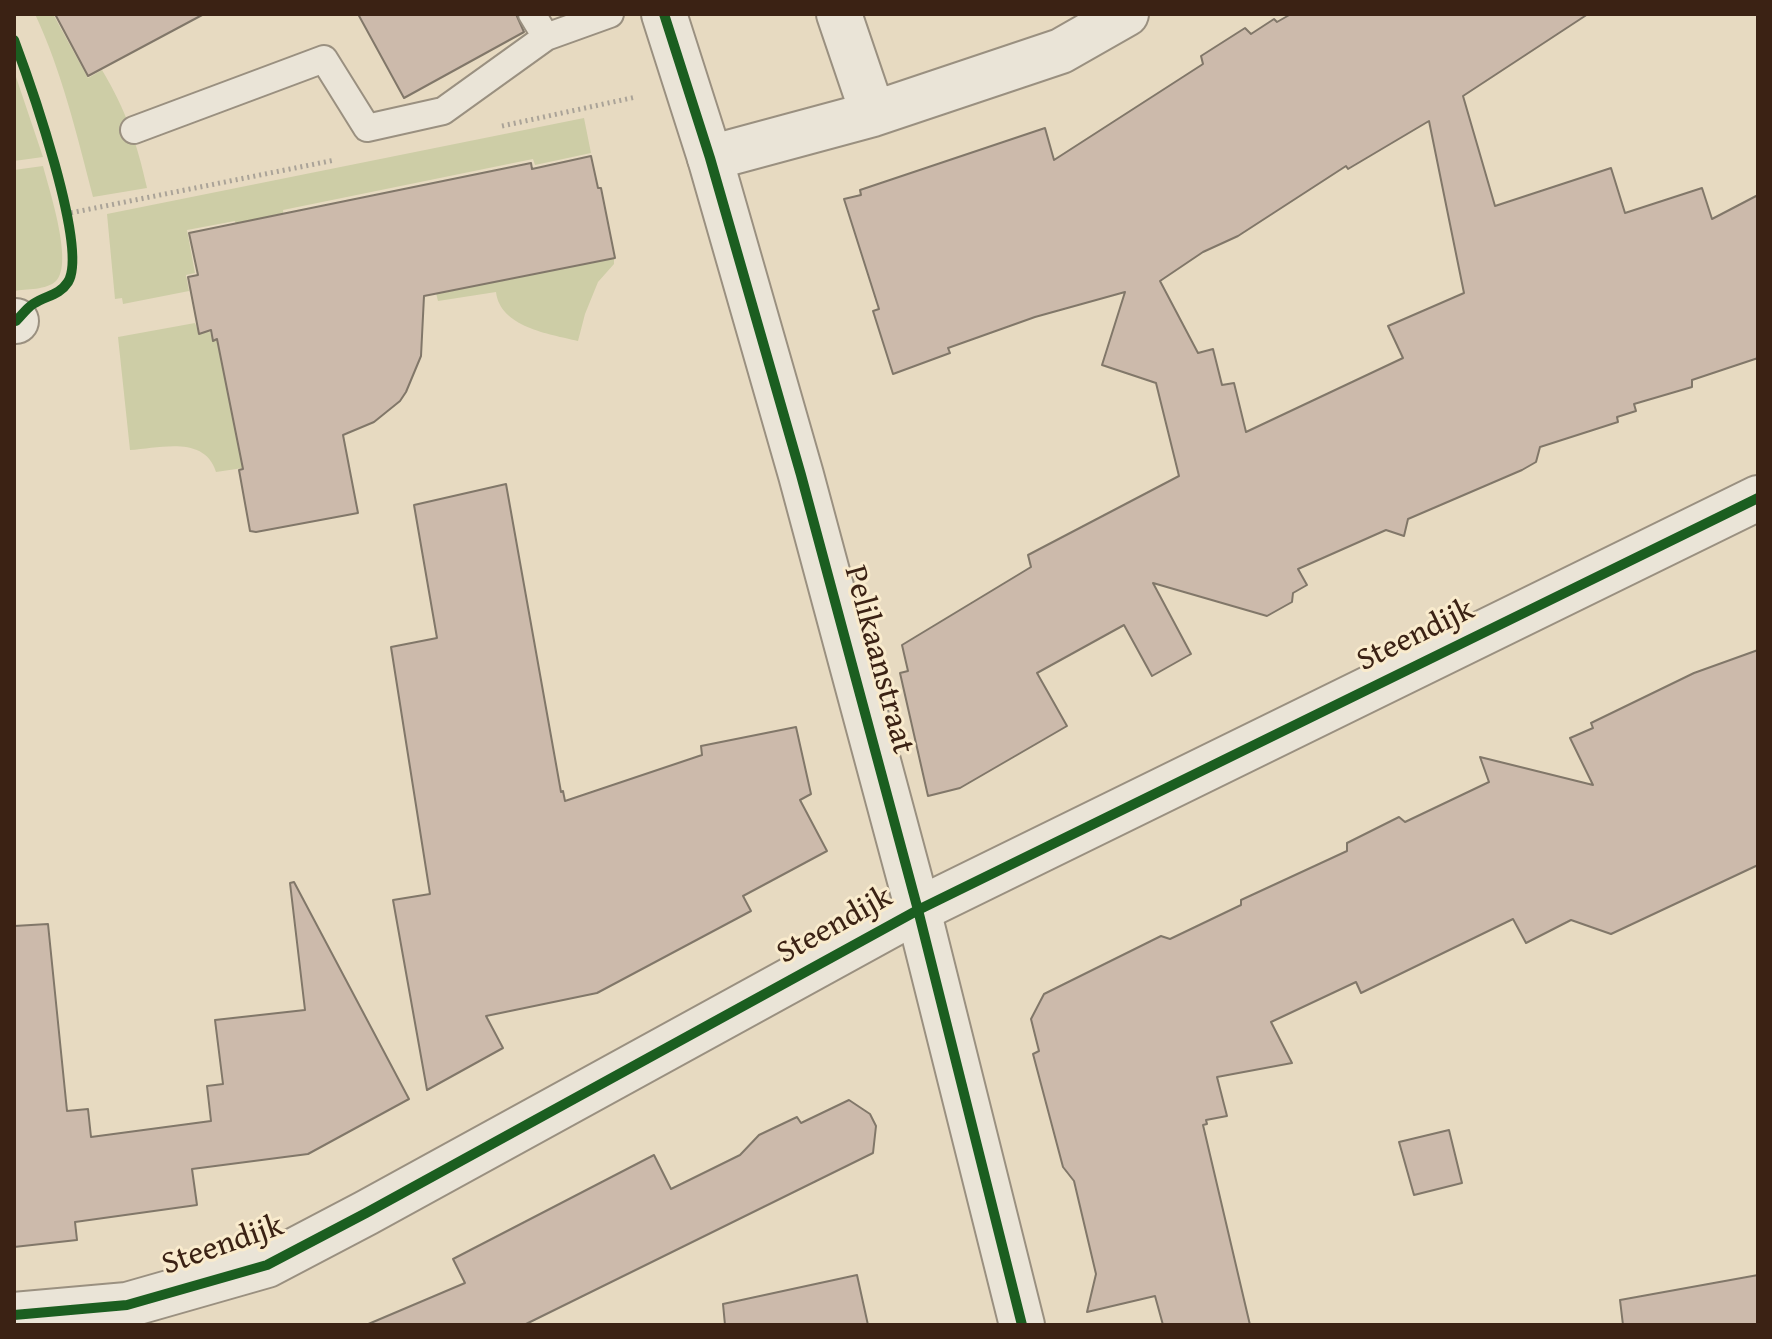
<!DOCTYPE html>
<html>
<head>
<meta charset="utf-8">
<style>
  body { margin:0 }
  #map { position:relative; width:1772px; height:1339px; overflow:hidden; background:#e7dac1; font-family:"Gentium Book Plus",serif }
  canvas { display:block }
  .frame { position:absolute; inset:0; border:16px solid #3b2214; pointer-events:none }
</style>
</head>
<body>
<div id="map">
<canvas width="1772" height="1339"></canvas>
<div class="frame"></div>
</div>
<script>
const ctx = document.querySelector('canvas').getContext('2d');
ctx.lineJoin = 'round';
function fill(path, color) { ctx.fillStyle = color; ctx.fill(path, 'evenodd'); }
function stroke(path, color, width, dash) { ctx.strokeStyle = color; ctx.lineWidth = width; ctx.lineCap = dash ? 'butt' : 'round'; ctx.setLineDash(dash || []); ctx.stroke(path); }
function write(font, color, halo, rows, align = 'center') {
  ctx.font = font + ' "Gentium Book Plus",serif'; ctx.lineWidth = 6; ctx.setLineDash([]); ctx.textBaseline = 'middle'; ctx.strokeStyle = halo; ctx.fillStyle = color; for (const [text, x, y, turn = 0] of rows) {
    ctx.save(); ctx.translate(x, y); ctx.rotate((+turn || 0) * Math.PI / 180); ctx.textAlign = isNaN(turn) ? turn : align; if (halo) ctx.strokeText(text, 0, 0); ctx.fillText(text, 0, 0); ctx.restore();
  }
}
fill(new Path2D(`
  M 35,14 L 53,14 L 88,78 L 102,70 C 126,110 137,143 147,188 L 93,197 C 77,135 62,72 35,14 Z
  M 14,71 L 43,157 L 14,161 Z
  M 584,118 L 591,153 L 535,165 L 533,159 L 283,210 L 284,221 L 237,231 L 235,221 L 187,230 L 195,273 L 186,275 L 189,291 L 123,304 L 122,298 L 115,299 L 107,214 Z
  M 43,166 C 49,189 74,264 56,281 C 47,290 26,289 14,291 L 14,170 Z
  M 614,258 L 614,264 L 598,282 L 585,314 L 578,341 C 549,334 500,327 496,292 L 438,301 L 436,293 Z
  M 195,323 L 199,333 L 210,332 L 212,340 L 217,341 L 243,468 L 216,472 C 205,435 160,448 130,450 L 118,337 Z`), '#cdcda6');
const building = new Path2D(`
  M 55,14 L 204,14 L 88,76 Z
  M 358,14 L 516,14 L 524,32 L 404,98 Z
  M 1291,14 L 1588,14 L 1463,96 L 1495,206 L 1611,168 L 1625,213 L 1702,188 L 1712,219 L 1758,195 L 1758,358 L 1692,380 L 1692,387 L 1634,404 L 1636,411 L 1617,417 L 1618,422 L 1540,447 L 1536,462 L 1522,470 L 1408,519 L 1404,536 L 1386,530 L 1298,569 L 1307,585 L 1293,593 L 1292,602 L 1267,616 L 1153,583 L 1191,654 L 1152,676 L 1124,625 L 1037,673 L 1067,726 L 960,788 L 928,796 L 900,673 L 908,671 L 902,645 L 1031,567 L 1028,555 L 1179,476 L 1156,383 L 1102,365 L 1125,292 L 1035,317 L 948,348 L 950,353 L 893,374 L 873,311 L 879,309 L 844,199 L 861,195 L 860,190 L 1045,128 L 1054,160 L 1203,64 L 1201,56 L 1245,28 L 1251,34 L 1274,19 L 1277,22 ZM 1429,121 L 1464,293 L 1388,326 L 1403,358 L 1246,432 L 1234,383 L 1222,385 L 1213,349 L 1198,353 L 1160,281 L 1203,252 L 1238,236 L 1346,166 L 1348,169 Z
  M 591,156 L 598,188 L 601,188 L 615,258 L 424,296 L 421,356 L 406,392 L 400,401 L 374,422 L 343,435 L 358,513 L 256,532 L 250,531 L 239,470 L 243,469 L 217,339 L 213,341 L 211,330 L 199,334 L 188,277 L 198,275 L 189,233 L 531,163 L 532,169 Z
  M 506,484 L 561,792 L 563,791 L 565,801 L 702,755 L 701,746 L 796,727 L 811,794 L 800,800 L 827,851 L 743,896 L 751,911 L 597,993 L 486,1016 L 503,1048 L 427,1090 L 393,900 L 430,894 L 391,647 L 437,638 L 414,505 Z
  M 1758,650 L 1758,865 L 1611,934 L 1571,920 L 1526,943 L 1513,919 L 1361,993 L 1356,982 L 1271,1022 L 1292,1063 L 1217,1077 L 1227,1116 L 1206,1120 L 1207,1124 L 1203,1125 L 1250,1325 L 1163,1325 L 1155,1296 L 1087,1312 L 1096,1274 L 1074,1181 L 1063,1167 L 1033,1054 L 1039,1051 L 1031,1019 L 1044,994 L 1161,936 L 1170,939 L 1241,905 L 1241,900 L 1347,851 L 1347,843 L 1399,817 L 1405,822 L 1489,782 L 1480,757 L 1593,785 L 1570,738 L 1593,728 L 1591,723 L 1694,673 Z
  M 294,882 L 409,1099 L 308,1154 L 192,1169 L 197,1205 L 75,1222 L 77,1240 L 14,1247 L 14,926 L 48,924 L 67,1111 L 88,1109 L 91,1137 L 211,1121 L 207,1086 L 223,1084 L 215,1020 L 305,1010 L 290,883 Z
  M 849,1100 L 870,1114 L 876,1126 L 873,1153 L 524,1325 L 366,1325 L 465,1283 L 453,1259 L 654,1155 L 671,1189 L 740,1155 L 759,1135 L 797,1117 L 801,1123 Z
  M 1449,1130 L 1462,1183 L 1414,1195 L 1399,1142 Z
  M 857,1275 L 868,1325 L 725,1325 L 723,1304 Z
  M 1758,1275 L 1758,1325 L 1623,1325 L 1620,1300 Z`);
fill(building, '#ccbaab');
stroke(building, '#817769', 2);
const service = new Path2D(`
  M 532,14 L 546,37
  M 134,130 L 324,59 L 367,128 L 443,111 L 546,37 L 610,14`);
const minor = new Path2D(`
  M 839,14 L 873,114
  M 710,158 L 873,114 L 1061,51 L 1126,14
  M 14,321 L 16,321
  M 14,1315 L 127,1305 L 267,1265 L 366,1213 L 918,910 L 1758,498`);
const tertiary = new Path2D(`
  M 664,14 L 710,158 L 801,475 L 918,910 L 1022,1325`);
stroke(service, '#9a9080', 30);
stroke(minor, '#9a9080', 48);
stroke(tertiary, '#9a9080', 48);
stroke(new Path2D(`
  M 502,126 L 636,97
  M 65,214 L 335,160`), '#aaa398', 5, [2, 4]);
stroke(service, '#eae4d7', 26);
stroke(minor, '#eae4d7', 44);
stroke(tertiary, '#eae4d7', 44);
stroke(new Path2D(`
  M 664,14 L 710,158 L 801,475 L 918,910 L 1022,1325
  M 14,40 C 29,80 89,249 68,282 C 59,296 46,295 33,304 C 27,308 21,316 16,321
  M 14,1315 L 127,1305 L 267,1265 L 366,1213 L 918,910 L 1758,498`), '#1b5e20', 10);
write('32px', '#3b2214', '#f9ebcd', [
  ["Steendijk",1416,636,-26],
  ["Pelikaanstraat",878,660,75],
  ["Steendijk",835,926,-29],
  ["Steendijk",223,1246,-19]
]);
</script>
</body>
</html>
